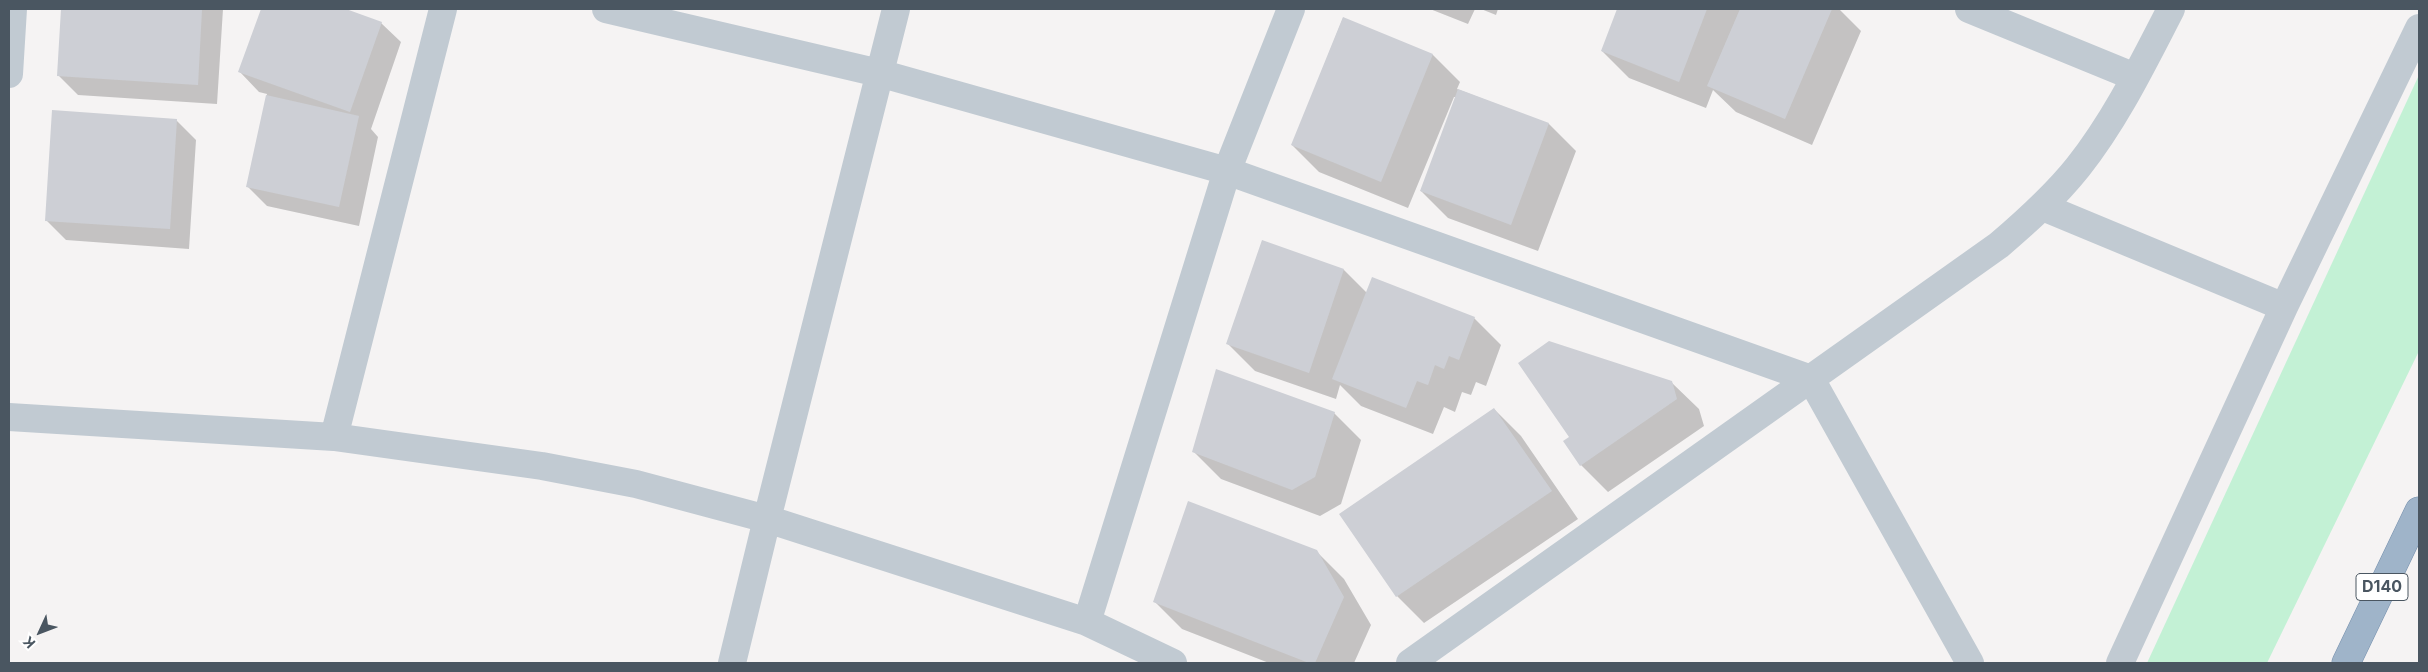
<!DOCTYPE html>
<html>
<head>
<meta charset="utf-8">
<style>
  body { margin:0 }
  #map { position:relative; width:2428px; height:672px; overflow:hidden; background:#f5f3f3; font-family:Inter,sans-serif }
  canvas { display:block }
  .frame { position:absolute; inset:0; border:10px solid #4a5661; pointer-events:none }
  .north { position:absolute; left:15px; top:607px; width:50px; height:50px; -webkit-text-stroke:4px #fff; paint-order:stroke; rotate:227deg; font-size:14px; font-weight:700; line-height:20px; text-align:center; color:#4a5661 }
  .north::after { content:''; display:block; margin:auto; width:18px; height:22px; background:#4a5661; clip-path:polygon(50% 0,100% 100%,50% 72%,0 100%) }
</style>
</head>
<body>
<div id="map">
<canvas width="2428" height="672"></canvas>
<div class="frame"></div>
<div class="north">K</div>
</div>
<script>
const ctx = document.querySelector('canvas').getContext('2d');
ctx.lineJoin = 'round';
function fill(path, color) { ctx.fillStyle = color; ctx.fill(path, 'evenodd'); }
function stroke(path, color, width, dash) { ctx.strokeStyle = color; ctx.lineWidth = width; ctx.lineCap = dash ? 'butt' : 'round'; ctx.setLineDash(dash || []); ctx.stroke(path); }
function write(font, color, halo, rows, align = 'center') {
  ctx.font = font + ' Inter,sans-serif'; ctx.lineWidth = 5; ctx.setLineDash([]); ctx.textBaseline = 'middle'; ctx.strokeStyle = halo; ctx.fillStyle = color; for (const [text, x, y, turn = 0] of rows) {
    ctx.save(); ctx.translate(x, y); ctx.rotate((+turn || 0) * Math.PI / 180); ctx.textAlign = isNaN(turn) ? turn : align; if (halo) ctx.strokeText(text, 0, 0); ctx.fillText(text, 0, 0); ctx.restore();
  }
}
fill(new Path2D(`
  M 2419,75 L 2419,351 L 2267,663 L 2147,663 Z`), '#c3f1d5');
fill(new Path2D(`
  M 62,9 L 223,9 L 217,104 L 78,95 L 59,76 Z
  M 262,9 L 342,9 L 381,23 L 401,42 L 371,129 L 378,137 L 359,226 L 267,206 L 247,186 L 267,94 L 259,92 L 240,72 Z
  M 1430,9 L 1475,9 L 1468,24 Z
  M 1481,9 L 1498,9 L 1496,15 Z
  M 1619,9 L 1839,9 L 1861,31 L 1812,145 L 1736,112 L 1713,90 L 1706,108 L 1629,78 L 1602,51 Z
  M 1343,18 L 1433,55 L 1460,82 L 1457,89 L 1549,124 L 1576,151 L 1538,251 L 1448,218 L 1421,191 L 1456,97 L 1454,97 L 1408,208 L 1319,172 L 1292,145 Z
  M 176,120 L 196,140 L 189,249 L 66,240 L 47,221 Z
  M 1263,242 L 1344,270 L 1367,293 L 1474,318 L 1501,345 L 1486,386 L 1476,382 L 1471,395 L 1462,392 L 1455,412 L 1444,407 L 1433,434 L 1361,406 L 1340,385 L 1336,399 L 1255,371 L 1228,344 Z
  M 1671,382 L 1699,409 L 1704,426 L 1608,492 L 1581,465 L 1565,441 Z
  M 1494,409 L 1521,436 L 1578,519 L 1424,623 L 1397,596 L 1341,514 Z
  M 1334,413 L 1361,440 L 1341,504 L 1320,516 L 1221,479 L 1194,452 Z
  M 1316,551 L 1344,579 L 1371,625 L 1354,663 L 1269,663 L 1182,629 L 1155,602 Z`), '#0003');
fill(new Path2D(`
  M 61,9 L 202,9 L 198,85 L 57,76 Z
  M 261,9 L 346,9 L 382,22 L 350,112 L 238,72 Z
  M 1617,9 L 1707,9 L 1679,82 L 1601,51 Z
  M 1740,9 L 1832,9 L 1785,119 L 1707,86 Z
  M 1343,17 L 1433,54 L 1381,182 L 1291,145 Z
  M 1458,89 L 1549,123 L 1511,225 L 1420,191 Z
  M 266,95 L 359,116 L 339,207 L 246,187 Z
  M 52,110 L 177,119 L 170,229 L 45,221 Z
  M 1262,240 L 1344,269 L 1309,373 L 1226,344 Z
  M 1372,277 L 1475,317 L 1459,360 L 1449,356 L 1444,369 L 1435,365 L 1428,385 L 1417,381 L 1406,408 L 1332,379 Z
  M 1549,341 L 1672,381 L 1677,399 L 1580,466 L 1563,441 L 1569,437 L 1518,363 Z
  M 1216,369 L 1335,412 L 1315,477 L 1292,490 L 1192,452 Z
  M 1494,408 L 1552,491 L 1396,597 L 1339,514 Z
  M 1188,501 L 1317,550 L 1344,597 L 1315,663 L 1309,663 L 1153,602 Z`), '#cdcfd5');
const trunk = new Path2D(`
  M 2346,663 L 2419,511`);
stroke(trunk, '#7690ad', 29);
stroke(new Path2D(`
  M 606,9 L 879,73 L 1227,171 L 1811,379 L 1970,663
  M 896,9 L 767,519 L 1087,622 L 1173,663
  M 1969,9 L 2135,77
  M 2043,207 L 2284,307
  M 9,417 L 334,437 L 443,9
  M 334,437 L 542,466 L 636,484 L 767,519 L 732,663
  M 1087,622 L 1227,171 L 1291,9
  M 1410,663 L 1999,245 C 2027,221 2055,196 2078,167 C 2116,119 2143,63 2171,9
  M 2120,663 L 2284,307 L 2419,28`), '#c1cad2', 28);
stroke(new Path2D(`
  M 9,74 L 13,9`), '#c1cad2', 28);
stroke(trunk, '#9fb4c9', 28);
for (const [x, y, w] of [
  [2382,587,52]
]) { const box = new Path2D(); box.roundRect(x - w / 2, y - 13.5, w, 27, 4); ctx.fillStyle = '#fff'; ctx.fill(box); stroke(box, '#4a5661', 1); }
write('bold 16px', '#4a5661', null, [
  ["D140",2382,587]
]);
</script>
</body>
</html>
